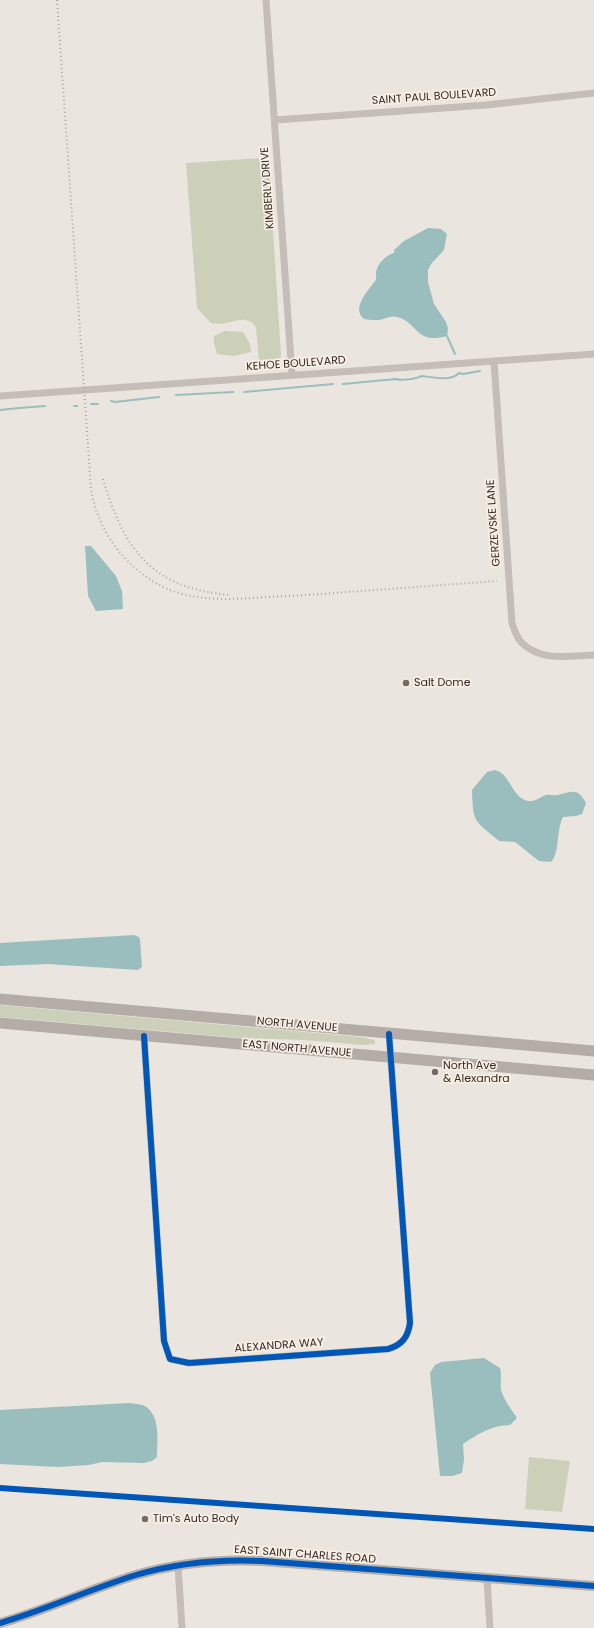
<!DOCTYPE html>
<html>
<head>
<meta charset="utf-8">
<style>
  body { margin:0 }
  canvas { display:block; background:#ebe5df }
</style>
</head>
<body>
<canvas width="594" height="1628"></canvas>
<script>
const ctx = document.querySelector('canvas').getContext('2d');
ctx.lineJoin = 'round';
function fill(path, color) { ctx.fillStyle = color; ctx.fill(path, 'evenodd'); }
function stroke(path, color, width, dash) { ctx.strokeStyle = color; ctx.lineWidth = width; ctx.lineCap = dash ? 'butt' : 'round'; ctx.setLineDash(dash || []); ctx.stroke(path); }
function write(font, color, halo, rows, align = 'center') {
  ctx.font = font + ' Poppins,sans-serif'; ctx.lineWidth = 3.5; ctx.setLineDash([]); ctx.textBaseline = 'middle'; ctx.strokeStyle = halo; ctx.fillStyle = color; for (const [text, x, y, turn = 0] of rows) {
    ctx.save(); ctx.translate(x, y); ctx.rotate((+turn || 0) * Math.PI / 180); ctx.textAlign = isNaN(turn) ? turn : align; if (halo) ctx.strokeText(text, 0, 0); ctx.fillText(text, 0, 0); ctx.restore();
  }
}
fill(new Path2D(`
  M 262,158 L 266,160 L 269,168 L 281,355 L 280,359 L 259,361 L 256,328 C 248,313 233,323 221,324 C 218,324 214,323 211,323 L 197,308 L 186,163 Z
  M 225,331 L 243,332 L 250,344 L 251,352 L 234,356 L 217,354 L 214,343 L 214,336 Z
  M 0,1005 L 361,1037 L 375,1040 L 375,1044 L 363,1045 L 304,1040 L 241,1038 L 0,1017 Z
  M 529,1457 L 570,1461 L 562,1512 L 525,1509 Z`), '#ccd0b8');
fill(new Path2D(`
  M 428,228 L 441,229 L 447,234 L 444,250 L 431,264 L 428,270 L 428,282 L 434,304 L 446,322 L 448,328 L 447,336 C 415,345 418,322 397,317 C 391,315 385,319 379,320 C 374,320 369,320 364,319 C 351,308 368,291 375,281 C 377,279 376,275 376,272 C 378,263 386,255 394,253 L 394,250 L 404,241 Z
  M 85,546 L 91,546 L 116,576 L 122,591 L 123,609 L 96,611 L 88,596 Z
  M 495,770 C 511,774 511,797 528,801 C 535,802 540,797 546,795 C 550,794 554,796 558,795 C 573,791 578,788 586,803 L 582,814 L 576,816 L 563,817 C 556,830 560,853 551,862 L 539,861 L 515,842 L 499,841 C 474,820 473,823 472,790 L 487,772 Z
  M 134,935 L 139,937 L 140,940 L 142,967 L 138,970 L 48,964 L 0,966 L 0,943 Z
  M 484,1358 L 500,1368 C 502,1377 500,1383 501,1390 C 504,1400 511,1409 517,1418 L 510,1425 C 492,1425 478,1434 463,1444 L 464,1459 L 462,1473 L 452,1476 L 440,1476 L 430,1373 L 435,1365 L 441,1362 Z
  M 129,1403 C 134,1404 141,1404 145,1406 C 161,1416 157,1442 157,1457 L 152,1461 L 144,1463 L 102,1462 L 89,1465 L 58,1467 L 0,1464 L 0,1410 Z`), '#9abdbd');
stroke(new Path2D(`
  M 447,336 L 455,354
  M 343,384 L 396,379 C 400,381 417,379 421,376 C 432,377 451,382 459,373 L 463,374 L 480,371
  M 244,392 L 333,384
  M 176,395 L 233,392
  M 111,401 L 115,402 L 159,397
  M 91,404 L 98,404
  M 74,406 L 77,406
  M 0,410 C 15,408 29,407 45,406`), '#9abdbd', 2);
stroke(new Path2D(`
  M 266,0 L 292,375
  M 275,120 L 486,105 L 594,93
  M 494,361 L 512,623 C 514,629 517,639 522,643 C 542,662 569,656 594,655
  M 0,396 L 594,354
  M 144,1036 L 164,1341 L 170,1359 L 189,1363 L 388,1349 C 402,1345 408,1337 410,1323 L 389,1034
  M 178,1566 L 182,1628
  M 487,1578 L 490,1628`), '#c4bdb8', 7);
stroke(new Path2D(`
  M 0,1623 C 46,1610 90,1589 136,1575 C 177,1563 220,1559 262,1561 L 594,1586`), '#b5aea9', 10);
stroke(new Path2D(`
  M 0,999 L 594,1051
  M 0,1023 L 594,1075`), '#b3aca7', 11);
stroke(new Path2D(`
  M 57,0 L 91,489 C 95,515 107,539 125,558 C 166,603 212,601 267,597 C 289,596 312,595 334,593 C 388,589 442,585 497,581
  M 103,479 C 124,550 152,589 231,595`), '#aba6a2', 2, [1, 3]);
stroke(new Path2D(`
  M 144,1036 L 164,1341 L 170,1359 L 189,1363 L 388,1349 C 402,1345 408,1337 410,1323 L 389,1034
  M 0,1488 L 594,1529
  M 0,1623 C 46,1610 90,1589 136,1575 C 177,1563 220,1559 262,1561 L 594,1586`), '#0057b8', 6);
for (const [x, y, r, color] of [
  [406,683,4,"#746b67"],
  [435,1072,4,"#746b67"],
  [145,1519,4,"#746b67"]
]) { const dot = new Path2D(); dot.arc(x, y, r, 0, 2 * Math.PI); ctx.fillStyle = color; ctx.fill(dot); stroke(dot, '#f9efe5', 1.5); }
write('11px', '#342a26', '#f9efe5', [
  ["SAINT PAUL BOULEVARD",434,97,-4],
  ["KIMBERLY DRIVE",268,188,-94],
  ["KEHOE BOULEVARD",296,364,-4],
  ["GERZEVSKE LANE",494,523,-94],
  ["NORTH AVENUE",297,1025,5],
  ["EAST NORTH AVENUE",297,1049,5],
  ["ALEXANDRA WAY",279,1346,-4],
  ["EAST SAINT CHARLES ROAD",305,1555,4]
]);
write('11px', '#342a26', '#f9efe5', [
  ["Salt Dome",414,683],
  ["North Ave",443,1066],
  ["& Alexandra",443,1079],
  ["Tim's Auto Body",153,1519]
], 'left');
</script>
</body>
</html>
